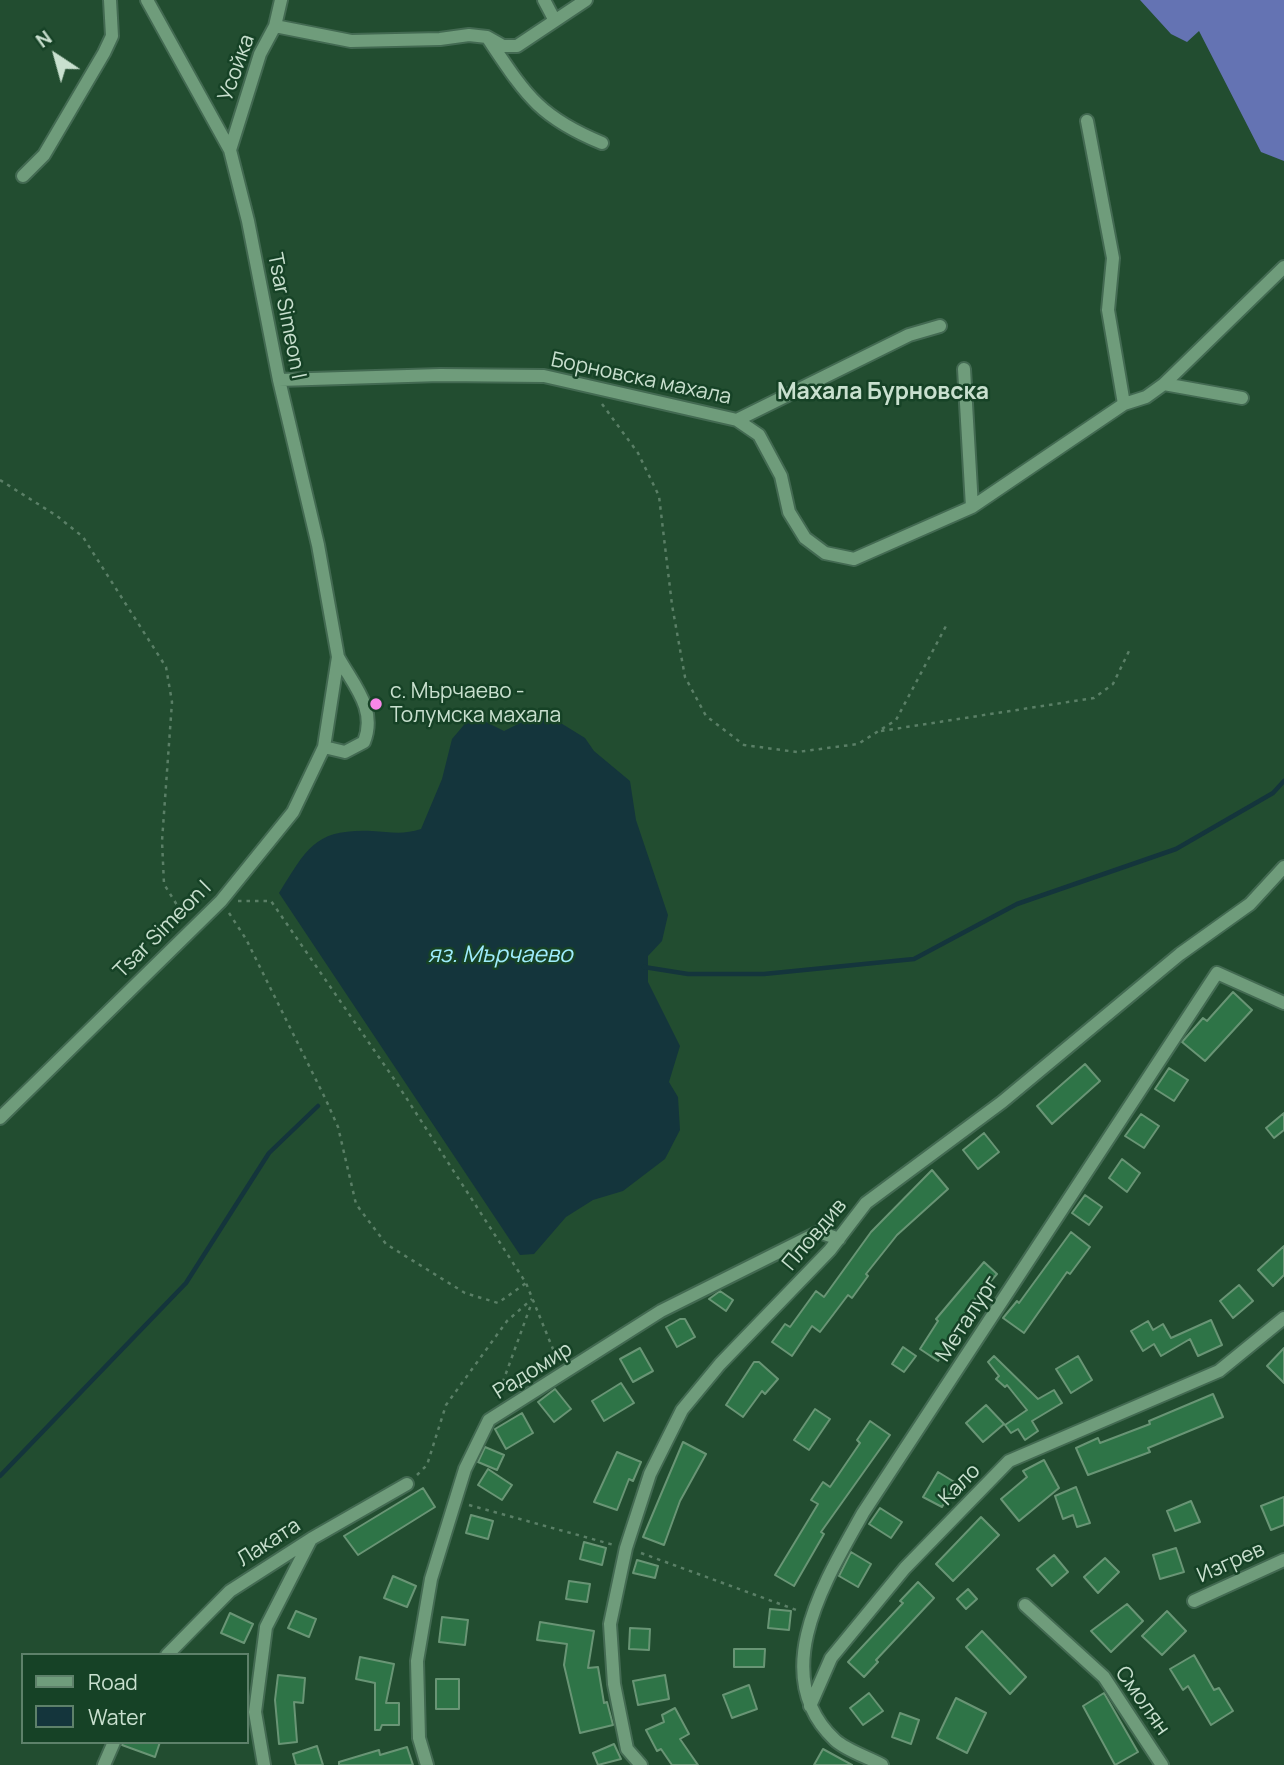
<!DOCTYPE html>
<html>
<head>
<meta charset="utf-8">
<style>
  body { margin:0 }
  #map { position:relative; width:1284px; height:1765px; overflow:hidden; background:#224d30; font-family:Manrope,sans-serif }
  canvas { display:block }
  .legend { position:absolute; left:21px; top:1653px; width:228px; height:91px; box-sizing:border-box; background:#164226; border:2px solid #5e816a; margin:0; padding:9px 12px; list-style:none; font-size:21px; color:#c9e0cf }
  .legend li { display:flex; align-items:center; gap:14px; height:35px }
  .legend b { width:35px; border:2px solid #5e816a }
  .north { position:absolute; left:21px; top:21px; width:70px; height:70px; -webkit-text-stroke:5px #164226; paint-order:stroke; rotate:324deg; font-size:19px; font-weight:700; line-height:28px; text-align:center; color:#c9e0cf }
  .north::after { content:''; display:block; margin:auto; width:24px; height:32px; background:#c9e0cf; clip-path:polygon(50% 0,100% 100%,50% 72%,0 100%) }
</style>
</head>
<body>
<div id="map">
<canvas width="1284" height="1765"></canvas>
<ul class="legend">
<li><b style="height:9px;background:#6f9c7b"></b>Road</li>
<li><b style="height:19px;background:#14353c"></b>Water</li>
</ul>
<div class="north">N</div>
</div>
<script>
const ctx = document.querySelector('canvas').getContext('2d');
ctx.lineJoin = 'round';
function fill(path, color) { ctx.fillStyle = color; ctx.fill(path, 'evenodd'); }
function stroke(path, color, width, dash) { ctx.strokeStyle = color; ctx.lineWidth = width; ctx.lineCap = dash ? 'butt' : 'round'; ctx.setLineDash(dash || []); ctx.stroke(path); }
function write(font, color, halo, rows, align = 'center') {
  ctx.font = font + ' Manrope,sans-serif'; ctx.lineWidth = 5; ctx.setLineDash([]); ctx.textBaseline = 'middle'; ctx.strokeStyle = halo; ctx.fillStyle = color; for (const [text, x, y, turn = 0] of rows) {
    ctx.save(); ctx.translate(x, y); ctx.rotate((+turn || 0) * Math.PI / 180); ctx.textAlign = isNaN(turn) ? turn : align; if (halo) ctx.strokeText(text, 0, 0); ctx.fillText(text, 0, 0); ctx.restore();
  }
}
fill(new Path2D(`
  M 1140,0 L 1284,0 L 1284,161 L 1261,152 L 1199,31 L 1187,42 L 1171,34 Z`), '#6473b3');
fill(new Path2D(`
  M 538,714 L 551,717 L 585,738 L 594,751 L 630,781 L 636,820 L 668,915 L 662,941 L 648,956 L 648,982 L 680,1046 L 669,1082 L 678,1097 L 680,1130 L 665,1159 L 623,1191 L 593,1200 L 566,1217 L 534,1254 L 520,1255 L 279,893 C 308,847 315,829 372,831 C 390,832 403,835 421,829 L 442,779 L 452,739 L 469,719 L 482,720 L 504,731 Z`), '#14353c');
stroke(new Path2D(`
  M 644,967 L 688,974 L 764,974 L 914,959 L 1017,904 L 1176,849 L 1273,793 L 1284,781
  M 0,1476 L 186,1283 L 269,1153 L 318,1106`), '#14353c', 4.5);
const building = new Path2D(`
  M 1233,992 L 1252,1010 L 1205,1061 L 1182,1042 L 1203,1018 L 1207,1021 Z
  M 1085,1064 L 1100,1081 L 1052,1124 L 1037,1106 Z
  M 1169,1068 L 1188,1080 L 1174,1101 L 1155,1089 Z
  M 1284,1113 L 1284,1130 L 1274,1138 L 1266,1128 Z
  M 1141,1114 L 1159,1126 L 1144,1148 L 1125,1136 Z
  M 984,1133 L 999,1152 L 978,1169 L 963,1150 Z
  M 1122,1159 L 1140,1173 L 1127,1192 L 1109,1178 Z
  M 932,1170 L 948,1189 L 897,1235 L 866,1274 L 868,1276 L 852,1298 L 848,1295 L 820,1332 L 812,1326 L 792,1356 L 772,1342 L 785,1324 L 790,1327 L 816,1291 L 824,1297 L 871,1232 Z
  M 1085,1195 L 1102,1207 L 1089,1225 L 1072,1213 Z
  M 1071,1232 L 1090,1247 L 1070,1274 L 1067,1272 L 1024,1333 L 1003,1318 L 1017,1301 L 1019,1303 Z
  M 1284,1246 L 1284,1275 L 1273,1286 L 1258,1270 Z
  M 984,1262 L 997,1274 L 971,1304 L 975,1307 L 946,1344 L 948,1346 L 938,1361 L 920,1349 L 938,1321 L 936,1319 Z
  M 1239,1285 L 1253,1301 L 1233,1318 L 1220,1301 Z
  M 720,1291 L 733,1300 L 726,1311 L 709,1299 Z
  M 680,1319 L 685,1319 L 695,1337 L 677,1347 L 666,1327 Z
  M 1211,1320 L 1222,1345 L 1198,1356 L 1190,1339 L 1161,1356 L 1154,1344 L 1143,1351 L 1131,1331 L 1148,1321 L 1153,1330 L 1163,1324 L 1171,1338 Z
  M 903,1347 L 916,1356 L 904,1372 L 892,1364 Z
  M 640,1348 L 653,1371 L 633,1382 L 620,1359 Z
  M 1284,1348 L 1284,1383 L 1267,1366 Z
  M 994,1356 L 1038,1399 L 1054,1390 L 1062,1403 L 1032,1421 L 1038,1431 L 1025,1440 L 1018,1429 L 1011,1433 L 1005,1425 L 1027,1410 L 1007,1385 L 1005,1387 L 996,1379 L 999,1376 L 988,1362 Z
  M 1078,1356 L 1092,1380 L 1071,1393 L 1056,1369 Z
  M 754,1362 L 759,1362 L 778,1379 L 765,1394 L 762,1391 L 743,1417 L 726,1405 Z
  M 621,1383 L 634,1403 L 604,1421 L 592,1401 Z
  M 555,1389 L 571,1409 L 554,1422 L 538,1402 Z
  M 1213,1394 L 1223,1417 L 1148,1448 L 1150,1452 L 1088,1475 L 1076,1448 L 1098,1438 L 1100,1443 L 1150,1424 L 1149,1421 Z
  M 986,1405 L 1004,1424 L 983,1442 L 966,1423 Z
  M 815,1409 L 830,1419 L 809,1450 L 794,1440 Z
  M 522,1413 L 533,1433 L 506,1449 L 495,1429 Z
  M 870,1421 L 890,1435 L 821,1532 L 824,1534 L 794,1586 L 775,1575 L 818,1504 L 811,1500 L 823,1482 L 830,1487 L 860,1443 L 857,1440 Z
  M 683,1442 L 706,1454 L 680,1501 L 664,1545 L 643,1537 Z
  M 485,1447 L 504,1455 L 497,1470 L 478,1462 Z
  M 617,1452 L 641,1462 L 633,1481 L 629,1479 L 617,1510 L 594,1502 Z
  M 1044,1460 L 1059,1488 L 1019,1521 L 1001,1499 L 1027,1477 L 1023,1471 Z
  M 488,1469 L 512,1485 L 502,1500 L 478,1485 Z
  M 938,1472 L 956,1483 L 942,1507 L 923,1497 Z
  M 1076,1487 L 1090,1523 L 1077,1527 L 1073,1515 L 1063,1519 L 1055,1496 Z
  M 423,1488 L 435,1507 L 358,1555 L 344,1536 Z
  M 1284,1497 L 1284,1525 L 1271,1530 L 1261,1506 Z
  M 1191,1501 L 1200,1522 L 1175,1531 L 1167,1511 Z
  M 880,1508 L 902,1522 L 891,1538 L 869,1524 Z
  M 471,1515 L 493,1521 L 488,1539 L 466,1533 Z
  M 981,1517 L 999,1535 L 953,1581 L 936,1564 Z
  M 584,1542 L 606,1548 L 602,1565 L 580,1559 Z
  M 1176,1548 L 1184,1572 L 1160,1579 L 1153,1555 Z
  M 851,1552 L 871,1564 L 858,1587 L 839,1576 Z
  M 1054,1555 L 1068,1572 L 1052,1586 L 1037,1569 Z
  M 1105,1558 L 1119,1572 L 1098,1593 L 1084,1577 Z
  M 637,1560 L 658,1566 L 655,1578 L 633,1573 Z
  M 393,1576 L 416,1586 L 407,1607 L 384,1598 Z
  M 569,1581 L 590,1584 L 587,1602 L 566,1599 Z
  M 918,1582 L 934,1598 L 876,1660 L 878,1662 L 864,1677 L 848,1662 L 903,1603 L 900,1601 Z
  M 968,1589 L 977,1599 L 966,1609 L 957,1599 Z
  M 1127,1604 L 1143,1621 L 1111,1652 L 1091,1631 Z
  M 770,1609 L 791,1611 L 789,1630 L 768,1628 Z
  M 296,1611 L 316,1619 L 309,1637 L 288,1628 Z
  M 1167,1611 L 1186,1631 L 1162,1655 L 1142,1636 Z
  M 230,1613 L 253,1624 L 244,1643 L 221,1633 Z
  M 442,1617 L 468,1620 L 465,1645 L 439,1642 Z
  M 540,1622 L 594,1631 L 588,1668 L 598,1667 L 604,1703 L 607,1702 L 613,1725 L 580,1733 L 564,1665 L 567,1644 L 537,1640 Z
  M 630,1628 L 650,1629 L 649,1650 L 629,1649 Z
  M 982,1631 L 1026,1677 L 1010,1694 L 966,1647 Z
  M 734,1649 L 765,1649 L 764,1667 L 734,1667 Z
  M 1194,1655 L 1214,1690 L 1219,1688 L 1233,1711 L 1211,1725 L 1188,1686 L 1183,1690 L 1170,1669 Z
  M 360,1657 L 394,1664 L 386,1703 L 399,1703 L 399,1725 L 382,1725 L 380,1730 L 375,1730 L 375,1683 L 356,1679 Z
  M 278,1675 L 305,1678 L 303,1703 L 294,1702 L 297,1742 L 279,1744 L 275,1700 Z
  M 665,1675 L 669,1699 L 638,1705 L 633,1681 Z
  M 436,1679 L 459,1679 L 459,1709 L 436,1709 Z
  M 749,1685 L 757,1709 L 732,1718 L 723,1695 Z
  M 869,1693 L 883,1711 L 863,1725 L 850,1708 Z
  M 1104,1693 L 1138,1752 L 1115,1765 L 1083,1706 Z
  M 956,1698 L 986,1713 L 967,1753 L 937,1738 Z
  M 675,1708 L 689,1734 L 680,1739 L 698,1765 L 672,1765 L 661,1749 L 657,1751 L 646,1730 L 664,1722 L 662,1715 Z
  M 900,1713 L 919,1720 L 911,1744 L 892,1737 Z
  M 123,1742 L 160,1742 L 155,1757 L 122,1745 Z
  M 614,1744 L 621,1759 L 598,1765 L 593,1753 Z
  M 317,1746 L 323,1765 L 296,1765 L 293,1754 Z
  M 407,1747 L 413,1765 L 339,1765 L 339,1762 L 379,1750 L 380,1755 Z
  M 823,1749 L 852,1765 L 814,1765 Z`);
fill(building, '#2e7447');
stroke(building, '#699575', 2);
const minor = new Path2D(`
  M 544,0 L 554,19
  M 275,26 L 351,41 L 440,39 L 469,35 L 487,37 L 503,46 L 517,46 L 586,0
  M 489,40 C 526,95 539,117 602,143
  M 1087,121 L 1113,258 L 1108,310 L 1124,404
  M 230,150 L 260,54 L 275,26 L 281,0
  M 23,176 L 44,155 L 104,53 L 112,36 L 110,0
  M 964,369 L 972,507
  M 279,380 L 440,375 L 544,376 L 737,420 L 759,435 L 781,476 L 789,512 L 805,538 L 825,553 L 854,559 L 972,507 L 1124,404 L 1146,397 L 1164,384 L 1284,267
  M 1164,384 L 1242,398
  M 737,420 L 909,335 L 940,326
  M 324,747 L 345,752 L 364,742 C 377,709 354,686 338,657
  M 0,1118 L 221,901 L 293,812 L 324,747 L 338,657 L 318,545 L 279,380 L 248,221 L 230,150 L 147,0
  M 1194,1601 L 1284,1560
  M 1025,1605 L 1104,1677 L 1162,1765
  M 167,1655 L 230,1591 L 311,1539 L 407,1484
  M 810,1706 L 831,1658 L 905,1568 L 1009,1461 L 1219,1371 L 1284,1318
  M 104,1765 L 114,1742
  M 264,1765 L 255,1712 L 266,1627 L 311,1539
  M 427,1765 L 419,1738 L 417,1661 L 431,1579 L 465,1469 L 489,1420 L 661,1311 L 819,1232 L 839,1239
  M 641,1765 L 627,1749 L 614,1684 L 610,1624 L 626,1548 L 650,1474 L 682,1410 L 720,1364 L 830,1250 L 866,1203 L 1002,1102 L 1180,954 L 1250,904 L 1284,867
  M 882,1765 C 868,1757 847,1751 835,1740 C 765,1674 827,1578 863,1513 L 1217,973 L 1284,1003`);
stroke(minor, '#436a52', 16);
stroke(new Path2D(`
  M 602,404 L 638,453 L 659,496 L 672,605 L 685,677 L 706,716 L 744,745 L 797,752 L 858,744 L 896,720 L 946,626
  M 0,480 L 57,516 L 83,537 L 166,667 L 172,702 L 162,841 L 164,884 L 185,918
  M 881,731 L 1094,698 L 1113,684 L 1129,651
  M 238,901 L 271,901 L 394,1079 L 526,1283 L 557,1359
  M 229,913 L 246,939 L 326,1100 L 338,1127 L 356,1204 L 386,1244 L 465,1293 L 498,1303 L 526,1283
  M 497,1398 L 532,1302
  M 417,1475 L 427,1465 L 446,1405 L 507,1321 L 532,1299
  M 469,1505 L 614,1545
  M 641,1553 L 799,1611`), '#5a7f66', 2.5, [3.5, 5]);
stroke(minor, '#6f9c7b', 12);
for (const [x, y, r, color] of [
  [376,704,7,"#f987e9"]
]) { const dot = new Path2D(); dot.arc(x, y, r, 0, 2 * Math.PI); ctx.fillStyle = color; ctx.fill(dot); stroke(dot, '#164226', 2.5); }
write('21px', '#c9e0cf', '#164226', [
  ["Усойка",237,68,-70],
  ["Tsar Simeon I",286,316,79],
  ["Борновска махала",641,379,12],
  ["Tsar Simeon I",163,930,-45],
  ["Пловдив",815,1235,-50],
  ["Металург",968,1319,-57],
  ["Радомир",533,1371,-32],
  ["Кало",960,1485,-46],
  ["Лаката",269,1543,-33],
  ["Изгрев",1231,1563,-24],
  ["Смолян",1142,1701,55]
]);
write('21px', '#c9e0cf', '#164226', [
  ["с. Мърчаево -",390,692],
  ["Толумска махала",390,716]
], 'left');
write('bold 23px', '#c9e0cf', '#164226', [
  ["Махала Бурновска",883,393]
]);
write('italic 23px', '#9fecfc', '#164226', [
  ["яз. Мърчаево",500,956]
]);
</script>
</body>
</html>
